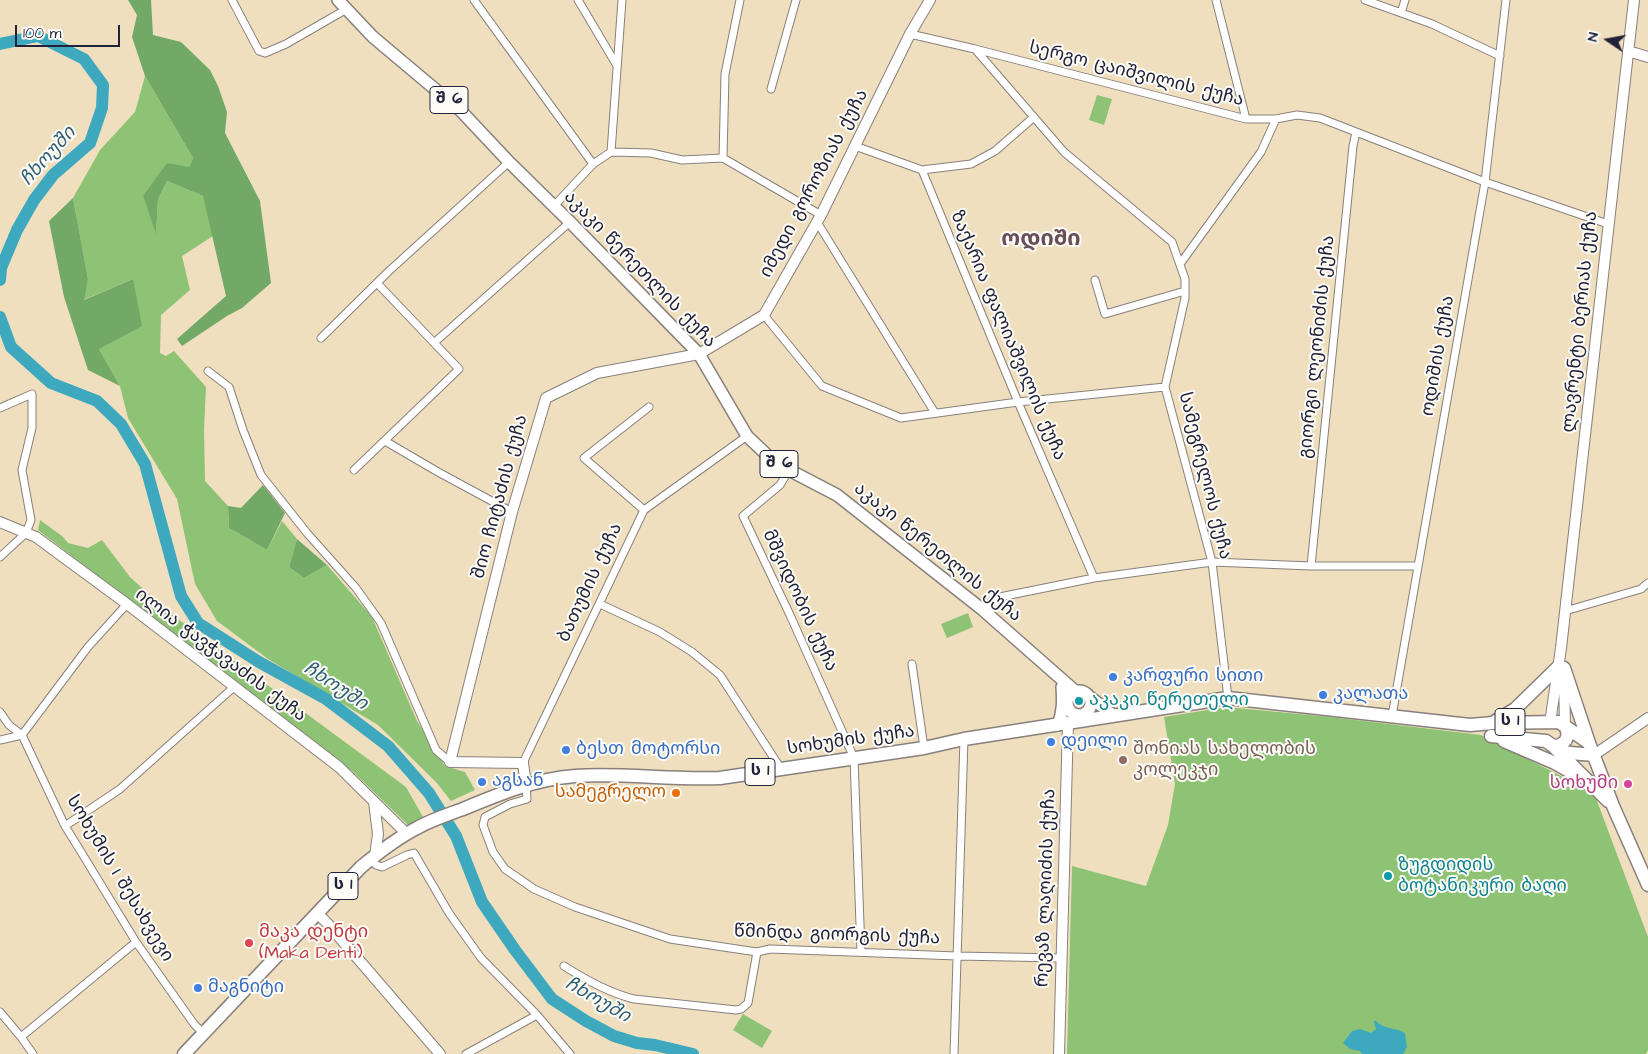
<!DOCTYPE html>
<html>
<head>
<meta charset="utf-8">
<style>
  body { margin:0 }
  #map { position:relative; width:1648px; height:1054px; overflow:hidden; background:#efdfbe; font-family:"Architects Daughter",sans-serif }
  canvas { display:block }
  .north { position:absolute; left:1583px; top:15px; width:50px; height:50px; -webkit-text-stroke:4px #fdfcf7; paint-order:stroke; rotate:282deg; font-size:14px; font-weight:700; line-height:20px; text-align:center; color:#22223b }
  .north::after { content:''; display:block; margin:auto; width:18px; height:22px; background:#22223b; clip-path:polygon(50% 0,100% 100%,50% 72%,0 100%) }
  .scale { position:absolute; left:15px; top:25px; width:105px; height:22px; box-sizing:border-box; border:2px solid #22223b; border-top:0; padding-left:6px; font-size:15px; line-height:18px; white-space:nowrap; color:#22223b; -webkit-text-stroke:4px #fdfcf7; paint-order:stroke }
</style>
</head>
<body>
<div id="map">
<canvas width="1648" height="1054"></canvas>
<div class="north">N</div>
<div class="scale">100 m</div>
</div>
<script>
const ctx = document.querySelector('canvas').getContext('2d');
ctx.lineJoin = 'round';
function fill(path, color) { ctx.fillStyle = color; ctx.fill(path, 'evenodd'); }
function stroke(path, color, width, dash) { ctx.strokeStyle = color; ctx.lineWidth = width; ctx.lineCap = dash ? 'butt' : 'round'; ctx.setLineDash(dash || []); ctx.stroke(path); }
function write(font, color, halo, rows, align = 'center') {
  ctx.font = font + ' "Architects Daughter","Noto Sans Georgian",sans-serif'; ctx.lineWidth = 4; ctx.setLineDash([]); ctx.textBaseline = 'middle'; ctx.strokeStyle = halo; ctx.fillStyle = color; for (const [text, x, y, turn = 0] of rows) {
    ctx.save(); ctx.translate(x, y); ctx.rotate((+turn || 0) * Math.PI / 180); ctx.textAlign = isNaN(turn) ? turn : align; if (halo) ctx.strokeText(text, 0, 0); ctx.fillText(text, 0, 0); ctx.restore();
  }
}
fill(new Path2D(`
  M 145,76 L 193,158 L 189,167 L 143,196 L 156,232 L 158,199 L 167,181 L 203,196 L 214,224 L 213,236 L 182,256 L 190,290 L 161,315 L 160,353 L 166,356 L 174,351 L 206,387 L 204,431 L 205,481 L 228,506 L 229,528 L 267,550 L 282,521 L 297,539 L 289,567 L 304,578 L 327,565 L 372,617 L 417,721 L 445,766 L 465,772 L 475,790 L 451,801 L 436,782 L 378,725 L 268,659 L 217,621 L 195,584 L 177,499 L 128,418 L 120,386 L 99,349 L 133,279 L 83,300 L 88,279 L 73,198 L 100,150 L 135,112 Z
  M 1097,95 L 1112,99 L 1104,125 L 1089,120 Z
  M 40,520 L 62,536 L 68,543 L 88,548 L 102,540 L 130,577 L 171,614 L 406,787 L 423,817 L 408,825 L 352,771 L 38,530 Z
  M 968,613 L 973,627 L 947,638 L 941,624 Z
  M 1226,707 L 1330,717 L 1481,735 L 1594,793 L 1648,937 L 1648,1050 L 1646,1054 L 1067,1054 L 1072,866 L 1146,886 L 1168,825 L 1175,784 L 1164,717 Z
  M 743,1014 L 772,1031 L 762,1048 L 733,1030 Z`), '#8ec375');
fill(new Path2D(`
  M 128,0 L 151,0 L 153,35 L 181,42 L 210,70 L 218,86 L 227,112 L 225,133 L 260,201 L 271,283 L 242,308 L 227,316 L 182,346 L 177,339 L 226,296 L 203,196 L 167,181 L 158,199 L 156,234 L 143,196 L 167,163 L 189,167 L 193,158 L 145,76 L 132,37 L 137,15 Z
  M 73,198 L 88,279 L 84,300 L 133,279 L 142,326 L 99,349 L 120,386 L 88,370 L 64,297 L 49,221 Z
  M 263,485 L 285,513 L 267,550 L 229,528 L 228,506 L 241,508 Z
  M 297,539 L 327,565 L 304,578 L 289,567 Z`), '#72a966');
fill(new Path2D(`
  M 1375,1020 C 1384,1030 1395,1027 1405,1033 L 1407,1047 L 1403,1054 L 1362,1054 L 1360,1051 L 1350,1049 L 1343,1043 L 1352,1031 L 1360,1029 L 1371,1033 L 1376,1029 L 1374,1022 Z`), '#3ea9be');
stroke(new Path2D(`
  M 0,44 L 38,36 L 84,59 L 103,85 L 102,108 L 90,143 L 53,175 L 34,200 L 17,230 L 1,268 L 0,280
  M 0,317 L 11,347 L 51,383 L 97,401 L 121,424 L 145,464 L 181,596 L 198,623 L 259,662 L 326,699 L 388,746 L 429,793 L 456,836 L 482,902 L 515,950 L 552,999 L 586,1021 L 614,1036 L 637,1043 L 655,1045 L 693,1054`), '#3ea9be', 12);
const street = new Path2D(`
  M 232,0 L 259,51 L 265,53 L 286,44 L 345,10
  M 474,0 L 593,164
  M 578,0 L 616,64
  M 1216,0 L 1246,119
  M 1365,0 L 1432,24 L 1500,56
  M 1401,13 L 1405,0
  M 910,34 L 975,49 L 1246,119 L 1276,119 L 1297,115 L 1320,118 L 1485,182 L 1608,224
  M 975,49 L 1064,152 L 1172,242 L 1185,279 L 1185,298 L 1165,387 L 1212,562 L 1228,698
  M 771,89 L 796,0
  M 855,146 L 922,170 L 1018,402 L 1094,578
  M 611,152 L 622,0
  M 723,158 L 725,74 L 740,0
  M 922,170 L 971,164 L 995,151 L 1034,117
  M 553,207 L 593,164 L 611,152 L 651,153 L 682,160 L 723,158 L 821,215
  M 817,222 L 935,413
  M 1180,264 L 1261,152 L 1276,119
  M 1095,280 L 1105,314 L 1185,291
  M 764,315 L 822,386 L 901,418 L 1018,402 L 1165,387
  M 321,338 L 389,271 L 509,162
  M 435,342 L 570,222
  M 208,371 L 229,387 L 243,430 L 261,475 L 307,533 L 356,588 L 381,623 L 436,750 L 450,762
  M 0,408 L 32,394 L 32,428 L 22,470 L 31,520 L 26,533 L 0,557
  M 385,441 L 438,472 L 512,512
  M 354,470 L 459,369 L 377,283
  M 789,470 L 780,485 L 743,516 L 790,615 L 854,758 L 861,952
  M 644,510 L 584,458 L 649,407
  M 1311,566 L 1353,146 L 1356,132
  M 600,604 L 660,632 L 692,652 L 720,675 L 781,769
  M 983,610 L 995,598 L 1094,578 L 1212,562 L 1311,566 L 1418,566
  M 1565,611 L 1641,589 L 1648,583
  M 912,664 L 924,748
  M 0,712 L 9,725 L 22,735 L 65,826 L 78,847 L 136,942 L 194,1024 L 204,1034
  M 1392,716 L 1485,182 L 1506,0
  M 0,740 L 22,735 L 88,647 L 127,604
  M 523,763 L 644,510 L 747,436
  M 526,785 L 527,799 L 510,804 L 485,817 L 483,825 L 493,852 L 505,869 L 534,889 L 575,907 L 670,939 L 757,952 L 770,949 L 957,956 L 1061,958
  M 65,826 L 120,789 L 234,687
  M 371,859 L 376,865 L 382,867 L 407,855 L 414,853 L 449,913 L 481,958 L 537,1015 L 570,1054
  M 564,966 C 586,980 609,993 634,999 L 736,1010 L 741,1009 L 748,1003 L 757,952
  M 0,1012 L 21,1037 L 33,1054
  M 21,1037 L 136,942
  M 466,1054 L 537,1015
  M 954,1054 L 964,739`);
const secondary = new Path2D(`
  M 1628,51 L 1648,57
  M 0,522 L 36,537 L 127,604 L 339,767 L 407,834
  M 1564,677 L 1565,726
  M 1550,723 L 1561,648 L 1634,0
  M 1594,755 L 1648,718
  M 526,785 L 523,763 L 450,762 L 512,512 L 546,398 L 597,373 L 699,354 L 764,315 L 821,215 L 910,34 L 930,0
  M 374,802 L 378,834 L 375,856
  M 318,914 L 328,924 L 440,1054
  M 1059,1054 L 1068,723`);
const primary = new Path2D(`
  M 338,0 L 373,37 L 461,111 L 509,162 L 570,222 L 699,354 L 747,436 L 767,455 L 789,470 L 837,495 L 983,610 L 1075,691
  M1067 703a12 12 0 1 1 24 0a12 12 0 1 1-24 0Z
  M 1090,697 L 1113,715
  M 1058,725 C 1063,712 1063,701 1062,687`);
const highway = new Path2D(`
  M 1564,668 L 1589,743
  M 1494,722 L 1515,709 L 1558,667
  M 1491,736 L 1546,741 L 1553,746 L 1608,801
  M 1504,741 L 1555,763 L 1576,775
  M 1553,746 C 1565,746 1571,737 1565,726
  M 1559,752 L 1594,755
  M 184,1054 L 361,867 C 378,853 397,838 417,828 C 431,820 447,815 463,809 C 499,794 535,779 575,776 C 623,773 671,780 720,778 L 924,748 L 964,739 L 1228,698 L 1470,725 L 1493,723 L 1559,722 L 1589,743 L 1613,806 L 1648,885`);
stroke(street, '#88807c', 9);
stroke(secondary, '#88807c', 12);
stroke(primary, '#88807c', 14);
stroke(highway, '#88807c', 15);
stroke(street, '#fff', 7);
stroke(secondary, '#fff', 10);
stroke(primary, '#fff', 11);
stroke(highway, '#fff', 12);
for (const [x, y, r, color] of [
  [1113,677,5,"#3f7fe0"],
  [1323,695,5,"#3f7fe0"],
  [1079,701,5,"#0f9aa8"],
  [1051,742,5,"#3f7fe0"],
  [566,750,5,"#3f7fe0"],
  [1123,760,5,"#8d6e63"],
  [482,782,5,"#3f7fe0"],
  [1628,784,5,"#d1479c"],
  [676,793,5,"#e8710a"],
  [1388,876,5,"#0f9aa8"],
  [249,943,5,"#e0444e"],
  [198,988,5,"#3f7fe0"]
]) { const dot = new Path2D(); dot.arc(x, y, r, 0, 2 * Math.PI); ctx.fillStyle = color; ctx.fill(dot); stroke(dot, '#fdfcf7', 2); }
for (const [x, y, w] of [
  [449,100,38],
  [779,464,38],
  [1510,722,30],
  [760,772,30],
  [343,886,30]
]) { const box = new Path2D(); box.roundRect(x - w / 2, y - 13.5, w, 27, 4); ctx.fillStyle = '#fdfcf7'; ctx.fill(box); stroke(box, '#22223b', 1); }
write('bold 16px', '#22223b', null, [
  ["შ 6",449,100],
  ["შ 6",779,464],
  ["ს 1",1510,722],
  ["ს 1",760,772],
  ["ს 1",343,886]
]);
write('18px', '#22223b', '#fdfcf7', [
  ["სერგო ცაიშვილის ქუჩა",1136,75,14],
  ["იმედი გოროზიას ქუჩა",815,184,-62],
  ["აკაკი წერეთლის ქუჩა",639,270,46],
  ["ლავრენტი ბერიას ქუჩა",1581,322,-84],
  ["ზაქარია ფალიაშვილის ქუჩა",1007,336,67],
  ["გიორგი ლეონიძის ქუჩა",1318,347,-84],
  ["ოდიშის ქუჩა",1439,356,-80],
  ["სამეგრელოს ქუჩა",1204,476,76],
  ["შიო ჩიტაძის ქუჩა",501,497,-75],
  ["აკაკი წერეთლის ქუჩა",937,553,39],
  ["ბათუმის ქუჩა",591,583,-65],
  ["მშვიდობის ქუჩა",799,601,65],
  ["ილია ჭავჭავაძის ქუჩა",220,656,37],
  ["სოხუმის ქუჩა",851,741,-8],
  ["სოხუმის I შესახვევი",119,879,59],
  ["რევაზ ლაღიძის ქუჩა",1047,888,-88],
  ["წმინდა გიორგის ქუჩა",837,936,2]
]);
write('18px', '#366cbe', '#fdfcf7', [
  ["კარფური სითი",1123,677],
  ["კალათა",1333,695],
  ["დეილი",1061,742],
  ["ბესთ მოტორსი",576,750],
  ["აგსან",492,782],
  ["მაგნიტი",208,988]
], 'left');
write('18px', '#0d838f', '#fdfcf7', [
  ["აკაკი წერეთელი",1089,701],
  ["ზუგდიდის",1398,866],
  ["ბოტანიკური ბაღი",1398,887]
], 'left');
write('18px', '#785e54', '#fdfcf7', [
  ["შონიას სახელობის",1133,750],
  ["კოლეკჯი",1133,771]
], 'left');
write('18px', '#b23c85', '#fdfcf7', [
  ["სოხუმი",1618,784]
], 'right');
write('18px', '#c56008', '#fdfcf7', [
  ["სამეგრელო",666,793]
], 'right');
write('18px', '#be3a42', '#fdfcf7', [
  ["მაკა დენტი",259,933],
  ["(Maka Denti)",259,954]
], 'left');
write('italic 19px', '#2f5f76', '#fdfcf7', [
  ["ჩხოუში",49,157,-48],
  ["ჩხოუში",335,687,33],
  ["ჩხოუში",597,1001,30]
]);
write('bold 22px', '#684e59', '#fdfcf7', [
  ["ოდიში",1041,240]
]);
</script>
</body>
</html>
